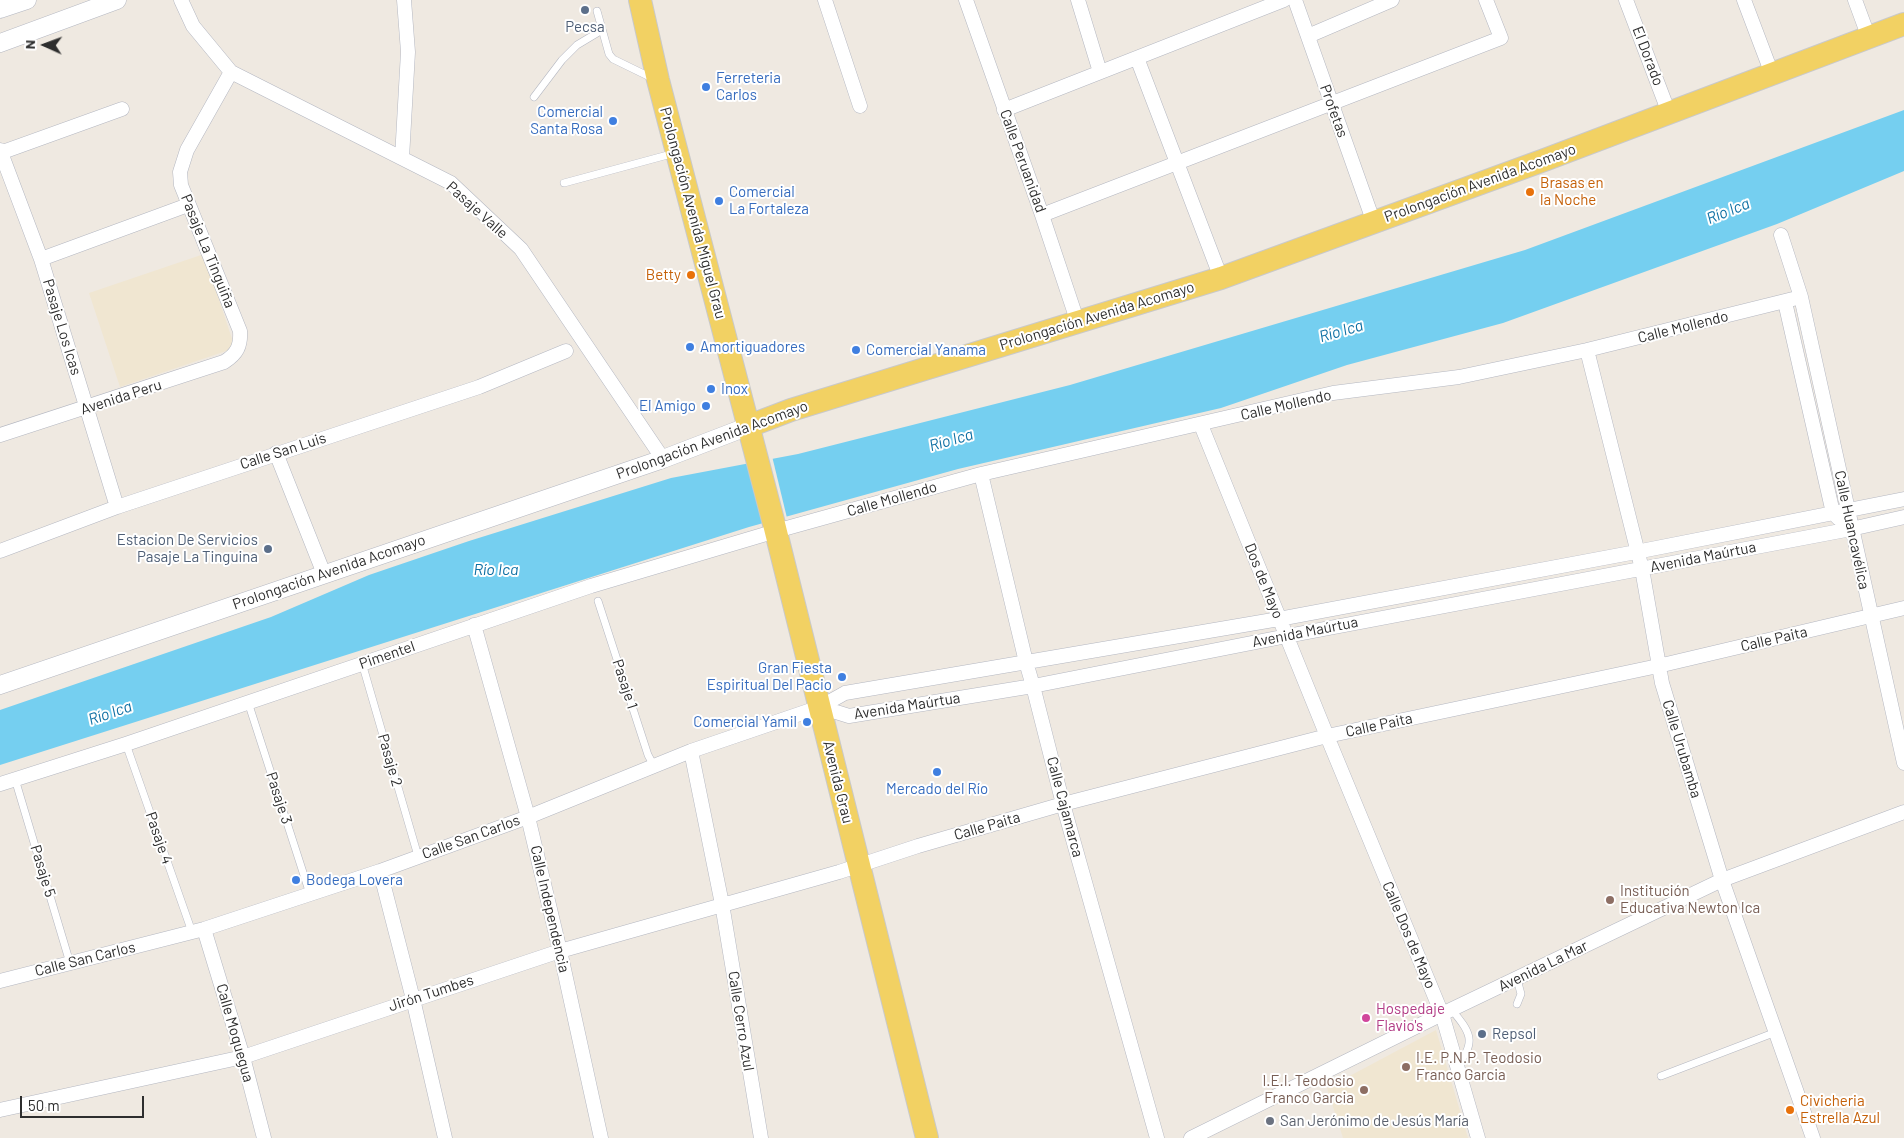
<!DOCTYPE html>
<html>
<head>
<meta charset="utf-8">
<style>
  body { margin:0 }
  #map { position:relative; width:1904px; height:1138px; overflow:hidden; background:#efe9e1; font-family:Barlow,sans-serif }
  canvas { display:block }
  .north { position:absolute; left:20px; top:20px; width:50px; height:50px; -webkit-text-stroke:4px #fff; paint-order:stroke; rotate:272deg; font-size:14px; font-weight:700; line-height:20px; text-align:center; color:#2e2e2e }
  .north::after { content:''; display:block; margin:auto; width:18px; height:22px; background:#2e2e2e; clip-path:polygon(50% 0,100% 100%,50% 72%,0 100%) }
  .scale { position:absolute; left:20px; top:1096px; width:124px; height:22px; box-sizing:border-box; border:2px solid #2e2e2e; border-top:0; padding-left:6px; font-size:15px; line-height:18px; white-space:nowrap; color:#2e2e2e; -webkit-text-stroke:4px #fff; paint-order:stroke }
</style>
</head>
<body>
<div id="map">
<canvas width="1904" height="1138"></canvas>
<div class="north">N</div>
<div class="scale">50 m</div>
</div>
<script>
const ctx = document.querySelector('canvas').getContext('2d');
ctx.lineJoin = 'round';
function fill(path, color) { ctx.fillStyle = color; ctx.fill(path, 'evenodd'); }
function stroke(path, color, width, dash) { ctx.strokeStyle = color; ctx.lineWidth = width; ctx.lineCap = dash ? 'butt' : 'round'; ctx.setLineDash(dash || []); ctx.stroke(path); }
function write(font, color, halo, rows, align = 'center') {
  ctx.font = font + ' Barlow,sans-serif'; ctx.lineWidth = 4; ctx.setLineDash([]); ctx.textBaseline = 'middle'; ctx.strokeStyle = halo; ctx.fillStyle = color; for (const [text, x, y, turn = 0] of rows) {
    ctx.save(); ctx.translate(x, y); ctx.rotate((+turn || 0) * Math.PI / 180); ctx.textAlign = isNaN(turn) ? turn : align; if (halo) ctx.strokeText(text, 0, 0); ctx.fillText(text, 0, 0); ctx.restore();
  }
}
fill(new Path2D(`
  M 204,254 L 235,348 L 120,387 L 89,293 Z
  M 1436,1030 L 1468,1138 L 1343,1138 L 1327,1088 Z`), '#f0e6d1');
fill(new Path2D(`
  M 1904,110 L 1904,171 L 1777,224 L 1503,323 L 1347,365 L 1221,408 L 958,469 L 749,527 L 0,765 L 0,710 L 271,617 L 369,575 L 469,541 L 671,478 L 798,454 L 1070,385 L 1525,250 Z`), '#75cff0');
fill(new Path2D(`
  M 772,456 L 787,518 L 768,523 L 752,460 Z`), '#efe9e1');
const service = new Path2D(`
  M 597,11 L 609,54 L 613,59 L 652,78
  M 534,97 L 562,60 L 577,45 L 602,30
  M 564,183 L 675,153
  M 598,601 L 648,755 L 654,766
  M 362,663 L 418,856
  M 248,702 L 310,894
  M 126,744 L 192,932
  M 15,779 L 70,963
  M 1517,979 L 1521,994 L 1517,1004
  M 1452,1010 C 1469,1031 1478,1042 1457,1065
  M 1661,1076 L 1776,1032`);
const minor = new Path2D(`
  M 181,0 L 193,26 L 231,72 L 451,183 L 521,249 L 663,459
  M 825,0 L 860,106
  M 966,0 L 1042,215 L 1078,323
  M 1078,0 L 1100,72
  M 1295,0 L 1374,223
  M 1626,0 L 1669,113
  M 1744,0 L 1772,74
  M 1855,0 L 1869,38
  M 1308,36 L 1392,0
  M 1137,58 L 1221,278
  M 1004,110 L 1284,0
  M 0,150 L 41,259 L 117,507
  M 0,153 L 122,109
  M 402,158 L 408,52 L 404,0
  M 1042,215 L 1501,38 L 1486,0
  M 1781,235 L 1801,297 L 1904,763
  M 41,259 L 188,205
  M 1785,302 L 1833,513 L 1839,519
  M 1587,350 L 1642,569 L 1662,683 L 1722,880 L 1813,1138
  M 1201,425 L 1327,736 L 1442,1014 L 1478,1138
  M 0,435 L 224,362 C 237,354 241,346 240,331 L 181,185 L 180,172 L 187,150 L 231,72
  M 276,453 L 324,574
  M 981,474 L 1026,662 L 1033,686 L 1063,804 L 1157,1138
  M 0,551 L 117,507 L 479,387 L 566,351
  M 474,625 L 528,817 L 560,951 L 601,1138
  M 820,707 L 849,716 L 1033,686 L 1287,636 L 1851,529 L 1904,517
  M 691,751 L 722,904 L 761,1138
  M 0,784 L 126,744 L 591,586 L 776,531 L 981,474 L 1333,393 L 1459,377 L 1587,350 L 1801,297
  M 380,871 L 413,999 L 445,1138
  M 204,929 L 243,1057 L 264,1138
  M 0,981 L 204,929 L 380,871 L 528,817 L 691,751 L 820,707 L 845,693 L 1279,619 L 1636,552 L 1904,499
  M 0,1110 L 243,1057 L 560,951 L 839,872 L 918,846 L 1063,804 L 1327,736 L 1658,666 L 1904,608
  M 1191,1138 L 1442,1014 L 1722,880 L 1904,812`);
const tertiary = new Path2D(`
  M 0,9 L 27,0
  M 0,43 L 117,0
  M 0,685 L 663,459 L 749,426`);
const primary = new Path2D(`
  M 640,0 L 658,80 L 774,524 L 927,1138
  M 749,426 L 791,410 L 1221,278 L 1547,159 L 1904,24`);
stroke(service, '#b4b7c1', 8);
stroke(minor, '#b4b7c1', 15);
stroke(tertiary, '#b4b7c1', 19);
stroke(primary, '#c9c9c9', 24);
stroke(service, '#fff', 7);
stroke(minor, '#fff', 14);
stroke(tertiary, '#fff', 18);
stroke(primary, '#f2d163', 22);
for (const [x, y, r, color] of [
  [585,10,5,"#5c6f8a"],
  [706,87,5,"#3f7fe0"],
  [613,121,5,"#3f7fe0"],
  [1530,192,5,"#e8710a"],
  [719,201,5,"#3f7fe0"],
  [691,275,5,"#e8710a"],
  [690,347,5,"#3f7fe0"],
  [856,350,5,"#3f7fe0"],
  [711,389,5,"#3f7fe0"],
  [706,406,5,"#3f7fe0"],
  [268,549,5,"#5c6f8a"],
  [842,677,5,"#3f7fe0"],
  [807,722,5,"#3f7fe0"],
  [937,772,5,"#3f7fe0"],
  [296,880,5,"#3f7fe0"],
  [1610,900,5,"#8d6e63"],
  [1366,1018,5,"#d1479c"],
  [1482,1034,5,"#5c6f8a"],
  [1406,1067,5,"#8d6e63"],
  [1364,1090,5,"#8d6e63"],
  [1790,1110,5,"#e8710a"],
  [1270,1121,5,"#6b7280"]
]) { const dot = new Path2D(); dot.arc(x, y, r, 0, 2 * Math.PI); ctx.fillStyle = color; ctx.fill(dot); stroke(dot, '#fff', 2); }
write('15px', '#4e5e75', '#fff', [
  ["Pecsa",585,27],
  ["Estacion De Servicios",258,540,"right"],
  ["Pasaje La Tinguina",258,557,"right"],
  ["Repsol",1492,1034,"left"]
]);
write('15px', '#2e2e2e', '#fff', [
  ["El Dorado",1648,56,69],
  ["Profetas",1334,111,70],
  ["Calle Peruanidad",1023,161,70],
  ["Prolongación Avenida Acomayo",1480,183,-20],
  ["Pasaje Valle",477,210,42],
  ["Prolongación Avenida Miguel Grau",693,213,75],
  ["Pasaje La Tinguiña",208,251,68],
  ["Prolongación Avenida Acomayo",1097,316,-17],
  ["Pasaje Los Icas",62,327,73],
  ["Calle Mollendo",1683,327,-14],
  ["Avenida Peru",121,397,-18],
  ["Calle Mollendo",1286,405,-13],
  ["Prolongación Avenida Acomayo",712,440,-20],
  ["Calle San Luis",283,451,-18],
  ["Calle Mollendo",892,499,-16],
  ["Calle Huancavélica",1852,530,78],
  ["Avenida Maúrtua",1703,557,-11],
  ["Prolongación Avenida Acomayo",329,572,-19],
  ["Dos de Mayo",1264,581,68],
  ["Avenida Maúrtua",1305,632,-11],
  ["Calle Paita",1774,639,-13],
  ["Pimentel",387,655,-19],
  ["Pasaje 1",625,684,72],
  ["Avenida Maúrtua",907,706,-9],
  ["Calle Paita",1379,725,-12],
  ["Calle Urubamba",1682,749,73],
  ["Pasaje 2",390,760,74],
  ["Avenida Grau",838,782,76],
  ["Pasaje 3",279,798,72],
  ["Calle Cajamarca",1065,807,75],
  ["Calle Paita",987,826,-16],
  ["Calle San Carlos",471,837,-20],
  ["Pasaje 4",159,838,71],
  ["Pasaje 5",43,871,73],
  ["Calle Independencia",550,909,77],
  ["Calle Dos de Mayo",1409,935,67],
  ["Calle San Carlos",85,959,-14],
  ["Avenida La Mar",1543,966,-26],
  ["Jirón Tumbes",431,993,-18],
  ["Calle Cerro Azul",741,1021,81],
  ["Calle Moquegua",235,1033,74]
]);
write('15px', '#366cbe', '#fff', [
  ["Ferreteria",716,78],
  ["Carlos",716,95],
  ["Comercial",603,112,"right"],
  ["Santa Rosa",603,129,"right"],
  ["Comercial",729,192],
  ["La Fortaleza",729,209],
  ["Amortiguadores",700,347],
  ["Comercial Yanama",866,350],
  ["Inox",721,389],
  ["El Amigo",696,406,"right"],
  ["Gran Fiesta",832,668,"right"],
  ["Espiritual Del Pacio",832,685,"right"],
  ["Comercial Yamil",797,722,"right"],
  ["Mercado del Río",937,789,"center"],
  ["Bodega Lovera",306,880]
], 'left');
write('15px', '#c56008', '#fff', [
  ["Brasas en",1540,183],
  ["la Noche",1540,200],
  ["Betty",681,275,"right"],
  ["Civicheria",1800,1101],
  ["Estrella Azul",1800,1118]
], 'left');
write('15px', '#785e54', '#fff', [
  ["Institución",1620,891],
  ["Educativa Newton Ica",1620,908],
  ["I.E. P.N.P. Teodosio",1416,1058],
  ["Franco Garcia",1416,1075],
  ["I.E.I. Teodosio",1354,1081,"right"],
  ["Franco Garcia",1354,1098,"right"]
], 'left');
write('15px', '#b23c85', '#fff', [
  ["Hospedaje",1376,1009],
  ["Flavio's",1376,1026]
], 'left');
write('15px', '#5b616d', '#fff', [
  ["San Jerónimo de Jesús María",1280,1121]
], 'left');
write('italic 16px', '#0d6fa3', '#fff', [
  ["Río Ica",1728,211,-22],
  ["Río Ica",1341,331,-16],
  ["Río Ica",951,440,-16],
  ["Río Ica",496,570],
  ["Río Ica",110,713,-19]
]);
</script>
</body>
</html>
